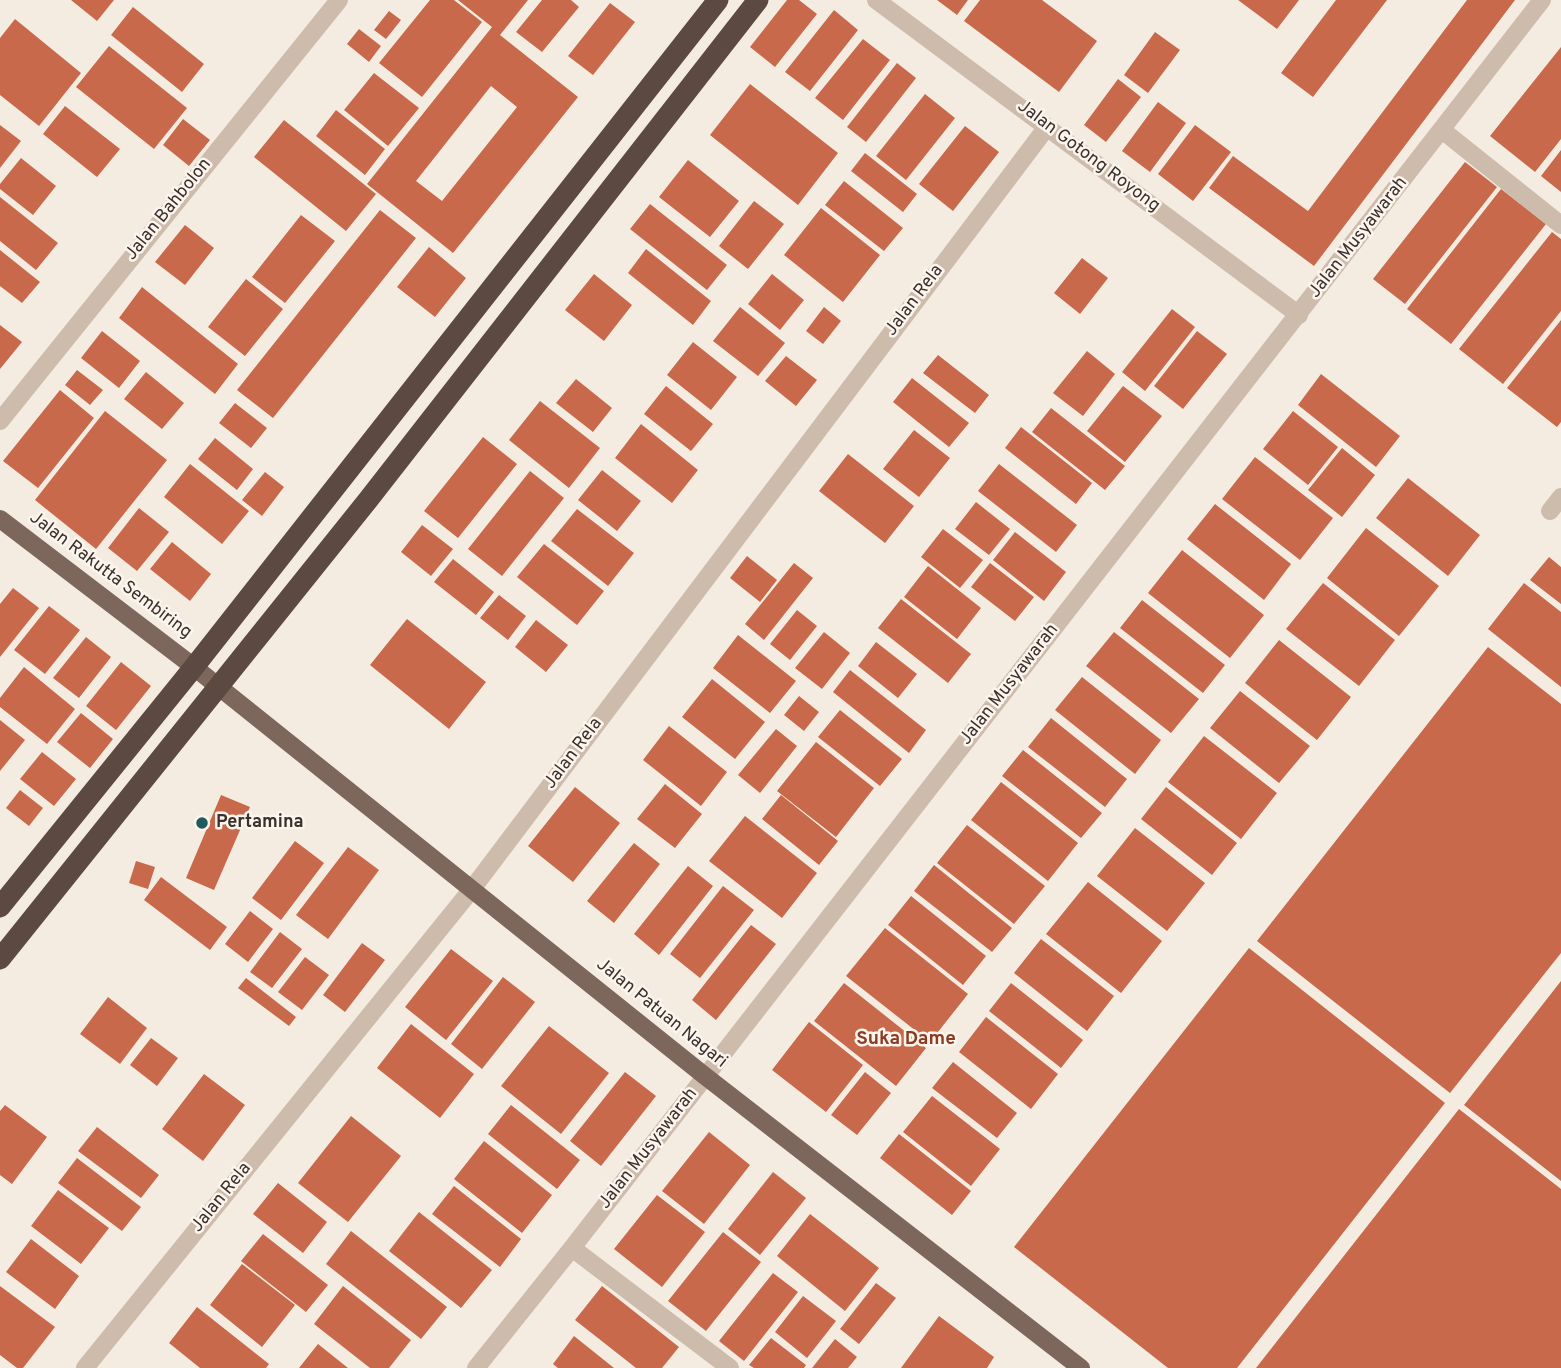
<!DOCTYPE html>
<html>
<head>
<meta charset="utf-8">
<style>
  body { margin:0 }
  canvas { display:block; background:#f4ebe1 }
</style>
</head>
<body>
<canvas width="1561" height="1368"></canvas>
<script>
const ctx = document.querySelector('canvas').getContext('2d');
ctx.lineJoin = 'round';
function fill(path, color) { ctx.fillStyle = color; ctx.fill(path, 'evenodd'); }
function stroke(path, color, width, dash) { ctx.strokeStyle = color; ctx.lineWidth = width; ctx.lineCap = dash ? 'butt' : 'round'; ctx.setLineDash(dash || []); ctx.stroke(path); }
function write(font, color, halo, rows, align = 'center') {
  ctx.font = font + ' Overpass,sans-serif'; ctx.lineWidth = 5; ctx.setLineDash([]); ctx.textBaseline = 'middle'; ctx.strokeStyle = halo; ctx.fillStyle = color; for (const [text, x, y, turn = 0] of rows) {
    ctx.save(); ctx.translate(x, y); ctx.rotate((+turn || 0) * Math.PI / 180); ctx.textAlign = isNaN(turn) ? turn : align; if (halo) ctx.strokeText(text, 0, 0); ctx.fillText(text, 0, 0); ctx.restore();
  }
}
fill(new Path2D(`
  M 71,0 L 114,0 L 97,21 Z
  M 430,0 L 454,0 L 482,22 L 422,97 L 379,63 Z
  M 458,0 L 528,0 L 500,35 L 578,97 L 453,253 L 367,184 L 492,27 ZM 491,86 L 517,107 L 442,201 L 416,181 Z
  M 542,0 L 571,0 L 579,7 L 542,52 L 516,32 Z
  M 787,0 L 799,0 L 817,14 L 775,67 L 750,47 Z
  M 937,0 L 968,0 L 957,15 Z
  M 980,0 L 1042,0 L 1097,41 L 1059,92 L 964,21 Z
  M 1238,0 L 1299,0 L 1277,29 Z
  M 1336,0 L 1387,0 L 1313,97 L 1281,73 Z
  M 1467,0 L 1515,0 L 1314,266 L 1209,188 L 1233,156 L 1308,211 Z
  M 610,3 L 635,22 L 593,75 L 568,56 Z
  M 133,7 L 204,64 L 182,92 L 111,35 Z
  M 834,10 L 858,30 L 810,91 L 785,72 Z
  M 389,11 L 401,20 L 386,39 L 374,30 Z
  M 15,19 L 81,73 L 39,126 L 0,95 L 0,38 Z
  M 359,29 L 381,46 L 369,62 L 347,44 Z
  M 1155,32 L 1180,50 L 1148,93 L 1124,75 Z
  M 863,39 L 890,60 L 843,120 L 815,98 Z
  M 109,46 L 187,108 L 154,149 L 76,87 Z
  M 1561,47 L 1561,139 L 1535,172 L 1490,136 Z
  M 897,63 L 916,78 L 866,142 L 847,127 Z
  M 374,73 L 419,108 L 388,146 L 344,110 Z
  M 1118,79 L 1141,97 L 1106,142 L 1084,125 Z
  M 750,84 L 838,153 L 798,205 L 710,135 Z
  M 925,94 L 955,118 L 906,180 L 876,156 Z
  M 1158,102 L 1186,123 L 1150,172 L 1122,151 Z
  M 65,106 L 120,149 L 97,177 L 43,134 Z
  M 336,110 L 385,149 L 365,175 L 316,136 Z
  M 183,119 L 210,140 L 189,166 L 163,145 Z
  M 284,120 L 376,194 L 346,231 L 254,157 Z
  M 0,125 L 21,141 L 0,168 Z
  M 1195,125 L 1231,152 L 1193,201 L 1158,174 Z
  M 965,126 L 999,152 L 953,211 L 919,184 Z
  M 1561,150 L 1561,192 L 1541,176 Z
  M 865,153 L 917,194 L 903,212 L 851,171 Z
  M 21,158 L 56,186 L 33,215 L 0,189 L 0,184 Z
  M 688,160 L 739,201 L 710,237 L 659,197 Z
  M 1465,162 L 1497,187 L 1405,304 L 1373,279 Z
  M 844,181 L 903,228 L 884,251 L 825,205 Z
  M 1501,189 L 1546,224 L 1451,344 L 1407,309 Z
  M 0,197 L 58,243 L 36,270 L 0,241 Z
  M 754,201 L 784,224 L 748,269 L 719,246 Z
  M 650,204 L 727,265 L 707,290 L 630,229 Z
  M 821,208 L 880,255 L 843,302 L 784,255 Z
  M 380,210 L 416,238 L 273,418 L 237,390 Z
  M 301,215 L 335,241 L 285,303 L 252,277 Z
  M 185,225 L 214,248 L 185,285 L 155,262 Z
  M 1552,232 L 1561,239 L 1561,311 L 1503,384 L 1459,349 Z
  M 429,247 L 466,278 L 435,317 L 397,287 Z
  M 646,249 L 711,301 L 693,325 L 628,273 Z
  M 0,250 L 40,282 L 22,303 L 0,286 Z
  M 1082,258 L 1108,278 L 1080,314 L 1054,293 Z
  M 594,274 L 632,305 L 604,341 L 565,310 Z
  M 772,274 L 804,300 L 780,330 L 748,304 Z
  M 246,279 L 283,309 L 245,356 L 208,327 Z
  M 142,287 L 238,364 L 215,394 L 119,318 Z
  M 740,307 L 785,343 L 758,376 L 713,341 Z
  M 824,307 L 841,321 L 823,344 L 806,331 Z
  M 1172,309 L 1195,327 L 1145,391 L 1122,372 Z
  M 1561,320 L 1561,422 L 1557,427 L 1507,388 Z
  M 0,325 L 22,342 L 0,369 Z
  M 102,331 L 140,361 L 119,388 L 81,358 Z
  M 1197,331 L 1227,354 L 1183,409 L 1154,386 Z
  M 693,342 L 737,377 L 711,410 L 667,375 Z
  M 1087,351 L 1115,374 L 1083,416 L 1053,393 Z
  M 938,355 L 989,395 L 975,413 L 923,373 Z
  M 786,356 L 817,380 L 796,406 L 765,381 Z
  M 77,370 L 103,390 L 90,405 L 65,385 Z
  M 146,372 L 184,403 L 162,429 L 124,399 Z
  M 1321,374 L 1400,436 L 1376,467 L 1298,405 Z
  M 912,378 L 969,423 L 949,447 L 893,402 Z
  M 576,379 L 612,408 L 593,432 L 556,403 Z
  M 666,386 L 713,424 L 691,451 L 644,414 Z
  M 1123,386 L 1162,416 L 1125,462 L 1087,431 Z
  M 60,390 L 94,418 L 38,488 L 3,461 Z
  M 540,401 L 600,448 L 569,488 L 509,440 Z
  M 235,403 L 267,428 L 251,448 L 219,423 Z
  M 1051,408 L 1125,466 L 1105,490 L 1032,432 Z
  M 105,411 L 167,460 L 96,549 L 35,500 Z
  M 1293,411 L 1338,447 L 1308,485 L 1263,449 Z
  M 641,424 L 698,470 L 672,503 L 615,458 Z
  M 1021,427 L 1092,483 L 1076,504 L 1005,448 Z
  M 914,430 L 950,458 L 919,497 L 883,469 Z
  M 483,437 L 517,464 L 458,538 L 424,511 Z
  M 215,438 L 253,469 L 237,490 L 198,459 Z
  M 1342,448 L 1375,475 L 1342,517 L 1308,490 Z
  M 848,454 L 914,506 L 885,543 L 819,491 Z
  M 1255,457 L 1333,518 L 1300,560 L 1222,499 Z
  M 190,464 L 249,511 L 222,544 L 164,497 Z
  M 999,464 L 1077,525 L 1056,552 L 978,491 Z
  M 602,470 L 641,501 L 617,531 L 578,500 Z
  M 530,471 L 564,498 L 502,576 L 468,549 Z
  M 265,472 L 284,487 L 262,516 L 242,500 Z
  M 1408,478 L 1480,535 L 1448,576 L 1376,518 Z
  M 976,502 L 1010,529 L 989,555 L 955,529 Z
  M 1215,504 L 1291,564 L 1264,600 L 1187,539 Z
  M 139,508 L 169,532 L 137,571 L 108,548 Z
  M 577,509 L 634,553 L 608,586 L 551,541 Z
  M 422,525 L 453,549 L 431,576 L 401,552 Z
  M 1366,528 L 1439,586 L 1399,636 L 1327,578 Z
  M 943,529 L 983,560 L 960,588 L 921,557 Z
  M 1015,532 L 1066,572 L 1044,601 L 993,560 Z
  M 172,542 L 211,574 L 190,601 L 150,569 Z
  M 544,544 L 604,591 L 577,625 L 517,577 Z
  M 1182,550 L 1264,615 L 1230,658 L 1148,593 Z
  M 747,556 L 777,580 L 760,602 L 730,578 Z
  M 1549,557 L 1561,567 L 1561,604 L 1530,580 Z
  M 453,559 L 494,592 L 476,615 L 434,582 Z
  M 794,563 L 813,578 L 764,640 L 745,624 Z
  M 990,563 L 1034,597 L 1015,621 L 971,587 Z
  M 928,566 L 981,608 L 957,639 L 904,597 Z
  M 1323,583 L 1395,640 L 1359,686 L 1286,629 Z
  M 1524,583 L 1561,612 L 1561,687 L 1488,629 Z
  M 13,588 L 39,608 L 0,657 L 0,604 Z
  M 499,595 L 526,616 L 508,640 L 480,618 Z
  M 901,599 L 971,654 L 948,683 L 878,628 Z
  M 1142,600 L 1225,665 L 1203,693 L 1120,628 Z
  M 49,606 L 80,630 L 45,674 L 14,650 Z
  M 797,610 L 817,626 L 790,660 L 770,644 Z
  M 407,619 L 486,682 L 449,729 L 370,665 Z
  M 536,620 L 568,645 L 546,672 L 515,647 Z
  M 824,632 L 850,653 L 822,689 L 795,668 Z
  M 1114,632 L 1199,699 L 1171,733 L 1086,666 Z
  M 738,635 L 796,681 L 770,713 L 713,668 Z
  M 86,637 L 111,657 L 79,698 L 53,678 Z
  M 1279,640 L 1351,697 L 1317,740 L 1245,683 Z
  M 876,642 L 917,674 L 898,698 L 858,666 Z
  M 1488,647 L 1561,704 L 1561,953 L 1450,1093 L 1257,941 Z
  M 121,662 L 151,686 L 116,730 L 86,706 Z
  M 24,667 L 75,709 L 47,744 L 0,707 L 0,698 Z
  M 850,670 L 926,730 L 909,753 L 833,692 Z
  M 1082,677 L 1161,740 L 1135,774 L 1055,710 Z
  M 712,679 L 765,722 L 735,759 L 682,717 Z
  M 1240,691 L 1310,746 L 1279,783 L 1210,728 Z
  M 799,696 L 819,712 L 804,731 L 784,715 Z
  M 840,710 L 902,759 L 880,786 L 818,737 Z
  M 81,713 L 113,739 L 90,768 L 57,742 Z
  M 1051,718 L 1127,779 L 1105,807 L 1028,747 Z
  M 0,720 L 25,740 L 0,771 Z
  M 669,726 L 727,772 L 701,806 L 643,760 Z
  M 776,729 L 797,746 L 760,793 L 738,775 Z
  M 1204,736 L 1277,793 L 1241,839 L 1168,782 Z
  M 816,742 L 874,788 L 836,837 L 777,791 Z
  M 1023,750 L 1102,813 L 1081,838 L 1002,776 Z
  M 42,752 L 76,779 L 54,806 L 20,779 Z
  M 1001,782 L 1078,843 L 1048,881 L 971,820 Z
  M 665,784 L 702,814 L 675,848 L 637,819 Z
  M 575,787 L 620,823 L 573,882 L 528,846 Z
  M 1166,787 L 1237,843 L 1212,875 L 1141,819 Z
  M 20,790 L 43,808 L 29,826 L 6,808 Z
  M 221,795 L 250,807 L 214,890 L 186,878 Z
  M 781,795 L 838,841 L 819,865 L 762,819 Z
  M 745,816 L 817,873 L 782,918 L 709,861 Z
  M 967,825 L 1045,886 L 1014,924 L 937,863 Z
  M 1135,828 L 1205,883 L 1167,931 L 1097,876 Z
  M 295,841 L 324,863 L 281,920 L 252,898 Z
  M 634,843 L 660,864 L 614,923 L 587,901 Z
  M 348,847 L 379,870 L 328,939 L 296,915 Z
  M 136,861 L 155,867 L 148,889 L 129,883 Z
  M 934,865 L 1012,928 L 992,952 L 914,891 Z
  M 688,866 L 713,886 L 659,955 L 634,934 Z
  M 161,877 L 227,927 L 210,950 L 144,900 Z
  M 1088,882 L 1162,941 L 1121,993 L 1046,934 Z
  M 723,886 L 754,910 L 700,978 L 670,954 Z
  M 911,896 L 986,956 L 963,985 L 888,925 Z
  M 250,911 L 273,929 L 248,962 L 225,944 Z
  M 751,925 L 776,944 L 716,1020 L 692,1000 Z
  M 885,928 L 968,994 L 930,1042 L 846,976 Z
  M 280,932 L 302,949 L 272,988 L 250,972 Z
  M 1041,939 L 1114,996 L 1087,1031 L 1014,973 Z
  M 362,943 L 385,960 L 345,1012 L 323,995 Z
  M 1249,948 L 1445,1103 L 1237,1368 L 1168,1368 L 1014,1247 Z
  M 451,949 L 493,981 L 446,1040 L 405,1007 Z
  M 305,957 L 329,975 L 302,1010 L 278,992 Z
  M 503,977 L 535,1002 L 482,1069 L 451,1044 Z
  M 246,978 L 296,1017 L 289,1026 L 238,988 Z
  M 1561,981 L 1561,1181 L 1464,1105 Z
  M 844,983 L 926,1048 L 896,1086 L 814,1021 Z
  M 1011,983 L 1083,1040 L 1061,1068 L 989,1011 Z
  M 108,997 L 147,1028 L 120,1064 L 80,1034 Z
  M 986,1017 L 1058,1074 L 1031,1109 L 959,1052 Z
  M 809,1022 L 863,1065 L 826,1112 L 772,1070 Z
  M 411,1024 L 474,1074 L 440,1118 L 377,1068 Z
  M 549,1026 L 609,1073 L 561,1134 L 501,1086 Z
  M 151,1038 L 178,1058 L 157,1086 L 130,1065 Z
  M 953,1062 L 1017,1113 L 997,1138 L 932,1088 Z
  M 625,1072 L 656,1096 L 601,1166 L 570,1141 Z
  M 865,1072 L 891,1093 L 857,1135 L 831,1115 Z
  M 204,1074 L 245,1105 L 203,1161 L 162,1129 Z
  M 932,1096 L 1000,1149 L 971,1186 L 903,1132 Z
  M 5,1105 L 47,1137 L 12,1184 L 0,1175 L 0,1111 Z
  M 511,1105 L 580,1160 L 557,1189 L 488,1134 Z
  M 1459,1109 L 1561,1189 L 1561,1368 L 1256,1368 Z
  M 351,1116 L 401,1156 L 348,1222 L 298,1183 Z
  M 97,1127 L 159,1175 L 141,1198 L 78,1151 Z
  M 709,1132 L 750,1165 L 704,1224 L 662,1191 Z
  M 899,1134 L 971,1191 L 952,1215 L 880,1158 Z
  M 484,1141 L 552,1195 L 522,1233 L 454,1179 Z
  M 77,1158 L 141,1207 L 122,1231 L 58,1183 Z
  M 773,1172 L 806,1198 L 760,1255 L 728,1229 Z
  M 278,1183 L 327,1222 L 303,1253 L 253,1214 Z
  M 454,1186 L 521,1239 L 500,1267 L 432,1214 Z
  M 58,1190 L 109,1228 L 81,1264 L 31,1226 Z
  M 657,1195 L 705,1232 L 662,1287 L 614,1249 Z
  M 419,1212 L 492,1270 L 461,1308 L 389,1251 Z
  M 810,1214 L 879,1268 L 845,1311 L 777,1256 Z
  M 351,1231 L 447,1307 L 421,1339 L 326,1264 Z
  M 723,1232 L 761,1262 L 706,1331 L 668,1301 Z
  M 263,1234 L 328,1285 L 306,1312 L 241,1261 Z
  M 31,1239 L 79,1276 L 55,1309 L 6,1272 Z
  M 242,1264 L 295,1305 L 262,1347 L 210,1305 Z
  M 773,1273 L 798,1292 L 744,1361 L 719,1341 Z
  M 876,1283 L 896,1298 L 859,1344 L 840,1329 Z
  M 0,1286 L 55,1327 L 23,1368 L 17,1368 L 0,1355 Z
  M 343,1286 L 411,1340 L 389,1368 L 370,1368 L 314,1324 Z
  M 602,1286 L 679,1347 L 662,1368 L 636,1368 L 575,1320 Z
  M 803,1296 L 836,1321 L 807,1358 L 775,1332 Z
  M 197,1307 L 269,1364 L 266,1368 L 200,1368 L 169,1343 Z
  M 939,1316 L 994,1357 L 987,1368 L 901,1368 Z
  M 574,1336 L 614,1368 L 558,1368 L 553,1364 Z
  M 771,1338 L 806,1365 L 804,1368 L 754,1368 L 749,1365 Z
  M 835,1339 L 857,1357 L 848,1368 L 812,1368 Z
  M 318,1344 L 348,1368 L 299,1368 Z`), '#c8694b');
stroke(new Path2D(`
  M 876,0 L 1299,315
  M 1442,130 L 1561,225
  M 0,421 L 339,0
  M 1550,511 L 1561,497
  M 572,1248 L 730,1368
  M 85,1368 L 472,889 L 1047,127
  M 476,1368 L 572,1248 L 1542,0`), '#cdbbac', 18);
stroke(new Path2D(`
  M 0,519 L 194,667 L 705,1076 L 1081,1368`), '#7d675c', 18);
stroke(new Path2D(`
  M 0,907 L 194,667 L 718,0
  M 0,959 L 368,500 L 758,0`), '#5c4a42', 21);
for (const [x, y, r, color] of [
  [202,823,7,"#1f5a5e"]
]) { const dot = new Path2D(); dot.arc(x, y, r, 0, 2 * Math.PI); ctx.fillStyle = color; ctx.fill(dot); stroke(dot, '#fbf5ee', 2.5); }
write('18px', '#3b302b', '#fbf5ee', [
  ["Jalan Gotong Royong",1088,157,37],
  ["Jalan Bahbolon",169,210,-51],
  ["Jalan Musyawarah",1359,238,-52],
  ["Jalan Rela",915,301,-53],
  ["Jalan Rakutta Sembiring",110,576,37],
  ["Jalan Musyawarah",1010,685,-52],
  ["Jalan Rela",574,754,-53],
  ["Jalan Patuan Nagari",661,1014,39],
  ["Jalan Musyawarah",649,1149,-52],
  ["Jalan Rela",222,1198,-51]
]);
write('bold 18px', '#3b302b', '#fbf5ee', [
  ["Pertamina",216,823]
], 'left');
write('bold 19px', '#8c3b22', '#fbf5ee', [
  ["Suka Dame",906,1040]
]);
</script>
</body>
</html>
